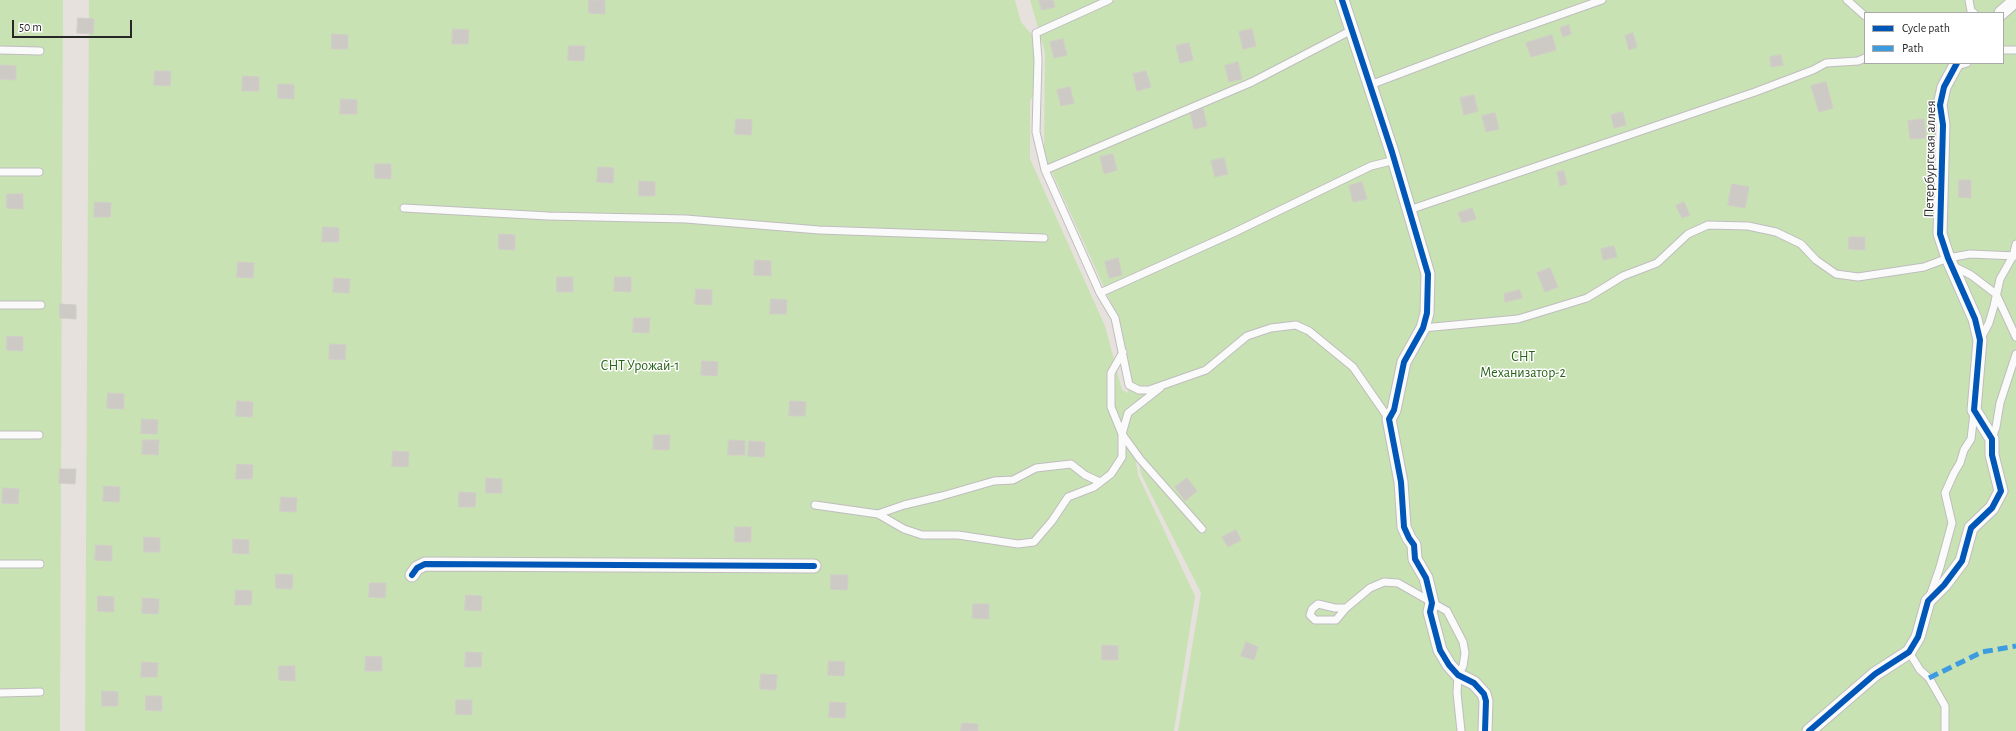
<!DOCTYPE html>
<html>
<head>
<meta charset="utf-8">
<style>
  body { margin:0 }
  #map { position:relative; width:2016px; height:731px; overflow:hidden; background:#e6e1dc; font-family:"Alegreya Sans",sans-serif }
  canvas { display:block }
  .legend { position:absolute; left:1864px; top:12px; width:140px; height:52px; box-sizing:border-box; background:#fff; border:1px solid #a9a9a9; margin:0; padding:5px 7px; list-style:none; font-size:12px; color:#272727 }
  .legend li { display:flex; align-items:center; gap:8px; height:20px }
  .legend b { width:20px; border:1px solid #a9a9a9 }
  .scale { position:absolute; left:12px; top:20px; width:120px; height:18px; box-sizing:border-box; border:2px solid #272727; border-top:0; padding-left:5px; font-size:12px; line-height:14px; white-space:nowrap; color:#272727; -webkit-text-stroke:3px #fff; paint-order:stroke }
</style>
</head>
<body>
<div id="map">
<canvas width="2016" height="731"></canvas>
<ul class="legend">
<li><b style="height:5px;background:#0057b8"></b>Cycle path</li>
<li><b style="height:5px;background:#3d9ce0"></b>Path</li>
</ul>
<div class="scale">50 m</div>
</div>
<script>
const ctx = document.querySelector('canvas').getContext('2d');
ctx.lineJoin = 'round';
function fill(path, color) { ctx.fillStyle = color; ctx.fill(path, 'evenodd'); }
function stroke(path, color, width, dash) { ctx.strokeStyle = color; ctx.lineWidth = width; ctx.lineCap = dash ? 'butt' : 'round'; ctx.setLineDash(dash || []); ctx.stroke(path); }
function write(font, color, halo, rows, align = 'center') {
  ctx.font = font + ' "Alegreya Sans",sans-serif'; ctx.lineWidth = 3; ctx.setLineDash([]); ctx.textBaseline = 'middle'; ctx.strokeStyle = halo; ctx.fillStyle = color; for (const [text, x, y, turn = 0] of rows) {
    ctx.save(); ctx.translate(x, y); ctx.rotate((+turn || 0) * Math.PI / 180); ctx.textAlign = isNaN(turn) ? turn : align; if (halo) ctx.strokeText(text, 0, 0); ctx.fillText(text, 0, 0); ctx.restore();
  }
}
fill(new Path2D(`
  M 0,0 L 63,0 L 60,731 L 0,731 Z
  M 89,0 L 1015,0 L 1021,22 L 1032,35 L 1042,62 L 1034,94 L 1030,101 L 1030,159 L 1105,326 L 1122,390 L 1128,393 L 1118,318 L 1044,155 L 1045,52 L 1030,0 L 2016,0 L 2016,731 L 1178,731 L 1201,593 L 1141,474 L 1137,450 L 1135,454 L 1138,475 L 1195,596 L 1174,731 L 85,731 ZM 1865,13 L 2003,13 L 2003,63 L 1865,63 Z`), '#c8e2b4');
const building = new Path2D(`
  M 589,0 L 605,0 L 605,14 L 589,13 Z
  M 1039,0 L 1053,0 L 1055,7 L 1042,10 Z
  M 78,18 L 94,19 L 93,34 L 77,33 Z
  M 1569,25 L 1571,34 L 1563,37 L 1560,28 Z
  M 453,29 L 469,30 L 468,44 L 452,44 Z
  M 1252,29 L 1256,46 L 1243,49 L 1239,32 Z
  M 1633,33 L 1637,47 L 1629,50 L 1625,36 Z
  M 332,34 L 348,35 L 348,49 L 332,49 Z
  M 1552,35 L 1556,50 L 1531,57 L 1526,43 Z
  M 1063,39 L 1067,55 L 1054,58 L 1050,42 Z
  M 1189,43 L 1193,60 L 1180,63 L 1176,46 Z
  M 569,46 L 585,46 L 584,61 L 568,60 Z
  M 1781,55 L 1783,65 L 1771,67 L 1770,57 Z
  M 1238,62 L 1242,79 L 1229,82 L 1225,66 Z
  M 0,65 L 16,66 L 16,80 L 0,79 Z
  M 155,71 L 171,71 L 170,86 L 154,85 Z
  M 1146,71 L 1151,87 L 1137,91 L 1133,74 Z
  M 243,76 L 259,77 L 259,91 L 242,91 Z
  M 1826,82 L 1833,108 L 1819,112 L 1811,86 Z
  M 278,84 L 294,85 L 294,99 L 278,98 Z
  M 1070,87 L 1074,103 L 1061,106 L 1057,90 Z
  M 1474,95 L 1478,111 L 1464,115 L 1460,98 Z
  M 341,99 L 357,100 L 357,114 L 340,114 Z
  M 1203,109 L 1207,126 L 1194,129 L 1190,112 Z
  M 1623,112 L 1626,125 L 1614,128 L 1611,115 Z
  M 1495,113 L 1499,129 L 1486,132 L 1482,116 Z
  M 736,119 L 752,120 L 751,135 L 735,134 Z
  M 1924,119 L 1926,138 L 1910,139 L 1908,121 Z
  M 1113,154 L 1117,170 L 1104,174 L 1100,157 Z
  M 1224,158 L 1228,174 L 1215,177 L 1211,161 Z
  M 375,164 L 391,164 L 391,179 L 375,178 Z
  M 598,167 L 614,168 L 613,183 L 597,182 Z
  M 1564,171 L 1567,184 L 1560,186 L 1557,172 Z
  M 1959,180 L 1971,180 L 1971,198 L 1959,197 Z
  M 639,181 L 655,182 L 655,196 L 639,196 Z
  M 1362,182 L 1367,199 L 1353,202 L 1349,186 Z
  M 1732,184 L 1749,187 L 1745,208 L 1728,205 Z
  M 7,194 L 23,194 L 23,209 L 7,208 Z
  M 95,202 L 111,203 L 110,217 L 94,217 Z
  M 1684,202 L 1690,215 L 1682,218 L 1676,206 Z
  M 1472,208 L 1476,219 L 1462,223 L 1458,213 Z
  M 323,227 L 339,228 L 339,242 L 322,242 Z
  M 499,234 L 515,235 L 515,250 L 499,249 Z
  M 1849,237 L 1865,237 L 1865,250 L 1849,249 Z
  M 1614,246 L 1617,257 L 1603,260 L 1601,249 Z
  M 1118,258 L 1122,275 L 1109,278 L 1105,262 Z
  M 755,260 L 771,261 L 771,276 L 754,275 Z
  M 238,262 L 254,263 L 253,278 L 237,277 Z
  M 1550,268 L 1558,287 L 1545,292 L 1537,273 Z
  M 557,277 L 573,277 L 573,292 L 557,292 Z
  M 615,277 L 631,277 L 631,292 L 614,291 Z
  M 334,278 L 350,279 L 349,293 L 333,292 Z
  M 696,289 L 712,290 L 712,305 L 695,304 Z
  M 1520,290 L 1522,298 L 1505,302 L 1504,294 Z
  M 771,299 L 787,300 L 786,314 L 770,314 Z
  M 60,304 L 76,305 L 76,319 L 60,318 Z
  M 634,318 L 650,318 L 649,333 L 633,332 Z
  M 7,336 L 23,337 L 23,351 L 7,350 Z
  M 330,344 L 346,345 L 345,360 L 329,359 Z
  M 702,361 L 718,362 L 717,376 L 701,375 Z
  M 108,393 L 124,394 L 124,409 L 107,408 Z
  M 237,401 L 253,402 L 252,417 L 236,416 Z
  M 790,401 L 806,402 L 805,416 L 789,416 Z
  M 142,419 L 158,420 L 157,434 L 141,433 Z
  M 654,435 L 670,435 L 669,450 L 653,449 Z
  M 143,440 L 159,440 L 158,455 L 142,454 Z
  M 729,440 L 745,441 L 745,455 L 728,455 Z
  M 749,441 L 765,442 L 764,457 L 748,456 Z
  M 393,451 L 409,452 L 408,467 L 392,466 Z
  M 237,464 L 253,465 L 252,479 L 236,479 Z
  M 60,469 L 76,469 L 75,484 L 59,483 Z
  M 486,478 L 502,479 L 502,493 L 486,493 Z
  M 1187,478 L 1197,491 L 1185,501 L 1175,487 Z
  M 104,486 L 120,487 L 119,502 L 103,501 Z
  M 3,488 L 19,489 L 18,504 L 2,503 Z
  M 459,492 L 476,493 L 475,507 L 459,507 Z
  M 281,497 L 297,498 L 296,512 L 280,511 Z
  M 735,527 L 751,527 L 751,542 L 735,542 Z
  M 1236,530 L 1241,540 L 1228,547 L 1222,537 Z
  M 144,537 L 160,538 L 160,552 L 144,552 Z
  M 233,539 L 249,540 L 249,554 L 233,553 Z
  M 96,545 L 112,546 L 112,561 L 95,560 Z
  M 276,574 L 293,575 L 292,589 L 276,588 Z
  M 831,575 L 848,575 L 847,590 L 831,589 Z
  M 370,583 L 386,583 L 385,598 L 369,597 Z
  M 236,590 L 252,591 L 251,605 L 235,605 Z
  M 466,595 L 482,596 L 481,611 L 465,610 Z
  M 98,596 L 114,597 L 114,612 L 98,611 Z
  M 143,598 L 159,599 L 158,614 L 142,613 Z
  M 973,604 L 989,604 L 989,619 L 973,618 Z
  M 1246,642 L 1258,647 L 1254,660 L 1241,656 Z
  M 1102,645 L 1118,646 L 1118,660 L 1102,660 Z
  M 466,652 L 482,653 L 481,667 L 465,667 Z
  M 366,656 L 382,657 L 382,671 L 365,671 Z
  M 829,661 L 845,662 L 844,676 L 828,675 Z
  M 142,662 L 158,663 L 157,677 L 141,677 Z
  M 279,666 L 295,666 L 295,681 L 279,680 Z
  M 761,674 L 777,675 L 776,690 L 760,689 Z
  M 102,691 L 118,692 L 118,706 L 102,706 Z
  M 146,696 L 162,696 L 162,711 L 146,710 Z
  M 456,700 L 472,700 L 472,715 L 456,714 Z
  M 830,702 L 846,703 L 845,718 L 829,717 Z
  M 962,723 L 978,724 L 978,731 L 961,731 Z`);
fill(building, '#cdcac6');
stroke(building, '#d1cdc8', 1);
const lane = new Path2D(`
  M 1109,0 L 1036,33 L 1038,60 L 1036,132 L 1045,170 L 1100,293 L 1115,318 L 1129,385 L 1139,390 L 1149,390 L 1206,370 L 1247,336 L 1271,328 L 1296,325 L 1309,331 L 1353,367 L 1389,419
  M 1847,0 L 1865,16
  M 1969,0 L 1971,11 L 1974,13
  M 0,50 L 40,51
  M 2003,50 L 2016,50
  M 1954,67 L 1967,63
  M 1370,85 L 1497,37 L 1602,0
  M 1045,170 L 1252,82 L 1352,30
  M 0,172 L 39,172
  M 404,208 L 548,216 L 686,219 L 819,230 L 1044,238
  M 1409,210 L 1755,92 L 1813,70 L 1826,63 L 1858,61 L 1865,58
  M 1953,266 L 1971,275 L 1996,294 L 2016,337
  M 1100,293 L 1231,234 L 1371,166 L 1395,160
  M 0,305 L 41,305
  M 1423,328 L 1518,319 L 1587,298 L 1623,276 L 1657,263 L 1688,234 L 1708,225 L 1748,226 L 1776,232 L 1801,244 L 1816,260 L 1836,274 L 1858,277 L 1924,267 L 1948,258 L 1970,254 L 2016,256
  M 1981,338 L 1989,323 L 1994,306 L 2000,279 L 2013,256 L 2016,244
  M 1160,388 L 1128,413 L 1122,434 L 1140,459 L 1202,529
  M 0,435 L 39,435
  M 1992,438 L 1996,427 L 2000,403 L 2016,354
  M 815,505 L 878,514 L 904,529 L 922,535 L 958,535 L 1018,544 L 1034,542 L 1052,521 L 1068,497 L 1094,487 L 1111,474 L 1122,457 L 1122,434 L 1111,407 L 1111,373 L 1123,352
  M 878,514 L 904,505 L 942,496 L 994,481 L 1013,480 L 1036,468 L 1071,464 L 1085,475 L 1100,482
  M 0,564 L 40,564
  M 1930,596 L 1940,567 L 1952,523 L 1945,493 L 1954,473 L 1960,463 L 1964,450 L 1971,439 L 1974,413
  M 1346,608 L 1336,620 L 1315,620 L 1310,615 L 1312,609 L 1318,604 L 1335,608 L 1346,608 L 1370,588 L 1384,582 L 1398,583 L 1447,611 L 1463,642 L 1465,653 L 1463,666 L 1458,675 L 1457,693 L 1461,731
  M 1909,652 L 1920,670 L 1929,678 L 1945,706 L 1945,731
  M 0,693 L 40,692`);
const street = new Path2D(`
  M 1342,0 L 1392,152 L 1428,274 L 1427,313 L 1423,328 L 1404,362 L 1394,410 L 1389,419 L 1401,482 L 1404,527 L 1409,538 L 1414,545 L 1415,559 L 1426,578 L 1432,603 L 1430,612 L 1440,650 L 1449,665 L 1458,675 L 1474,683 L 1484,694 L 1486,701 L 1485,731
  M 2001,13 L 2016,0
  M 412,575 L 417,568 L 425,564 L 814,566
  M 1809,731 L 1875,674 L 1909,652 L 1918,637 L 1928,601 L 1944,585 L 1962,561 L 1971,528 L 1992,508 L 2001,491 L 1992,455 L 1992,439 L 1974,410 L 1980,340 L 1975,319 L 1948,258 L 1940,234 L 1943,125 L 1940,105 L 1944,87 L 1957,63`);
stroke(lane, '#bfbdbe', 9);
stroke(street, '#bfbdbe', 15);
stroke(lane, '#fbfafa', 7);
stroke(street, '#fbfafa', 13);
stroke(new Path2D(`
  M 1929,678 L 1982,652 L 2016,646`), '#3d9ce0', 5, [10, 5]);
stroke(new Path2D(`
  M 1342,0 L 1392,152 L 1428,274 L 1427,313 L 1423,328 L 1404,362 L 1394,410 L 1389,419 L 1401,482 L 1404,527 L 1409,538 L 1414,545 L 1415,559 L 1426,578 L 1432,603 L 1430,612 L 1440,650 L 1449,665 L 1458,675 L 1474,683 L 1484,694 L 1486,701 L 1485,731
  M 412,575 L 417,568 L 425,564 L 814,566
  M 1809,731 L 1875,674 L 1909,652 L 1918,637 L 1928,601 L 1944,585 L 1962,561 L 1971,528 L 1992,508 L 2001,491 L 1992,455 L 1992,439 L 1974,410 L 1980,340 L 1975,319 L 1948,258 L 1940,234 L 1943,125 L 1940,105 L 1944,87 L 1957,63`), '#0057b8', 6);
write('14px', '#272727', '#fff', [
  ["Петербургская аллея",1930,159,-89]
]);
write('14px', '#286319', '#fff', [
  ["СНТ",1523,357],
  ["Механизатор-2",1523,373],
  ["СНТ Урожай-1",640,366]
]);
</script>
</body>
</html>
